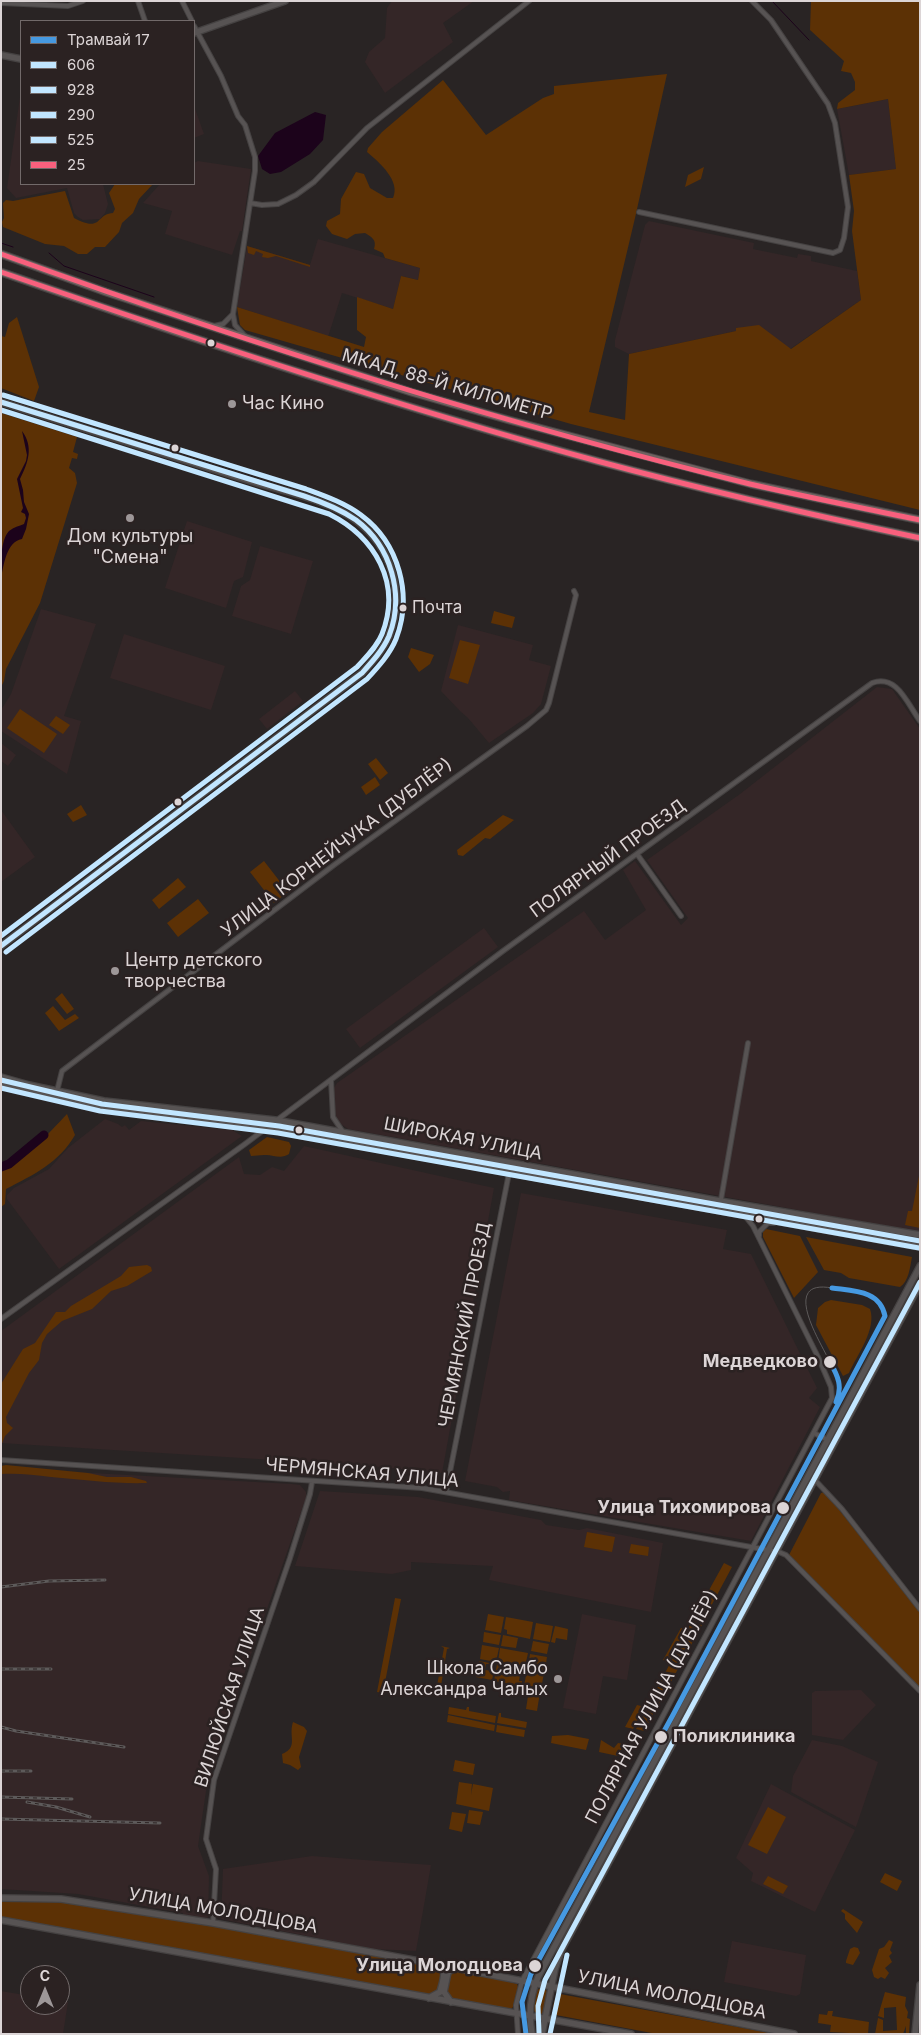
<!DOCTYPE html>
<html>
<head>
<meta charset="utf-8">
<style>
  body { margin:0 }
  #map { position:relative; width:921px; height:2035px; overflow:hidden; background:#292424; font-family:Inter,sans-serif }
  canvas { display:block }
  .frame { position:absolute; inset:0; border:2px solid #dcd5d6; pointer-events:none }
  .legend { position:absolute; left:20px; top:20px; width:175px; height:165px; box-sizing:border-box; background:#2b2222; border:1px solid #726a6a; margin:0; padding:6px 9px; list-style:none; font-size:15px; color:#dcd5d6 }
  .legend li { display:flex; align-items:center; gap:10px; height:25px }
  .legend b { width:25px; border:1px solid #726a6a }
  .north { position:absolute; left:20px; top:1965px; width:50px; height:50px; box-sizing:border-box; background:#2b2222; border:1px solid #726a6a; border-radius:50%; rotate:0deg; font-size:14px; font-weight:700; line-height:20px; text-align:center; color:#dcd5d6 }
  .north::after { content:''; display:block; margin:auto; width:18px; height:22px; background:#9d9798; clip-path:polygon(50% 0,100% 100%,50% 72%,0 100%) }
</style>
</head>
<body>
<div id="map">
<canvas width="921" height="2035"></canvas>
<div class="frame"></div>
<ul class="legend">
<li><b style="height:6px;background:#4699e1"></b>Трамвай 17</li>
<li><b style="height:6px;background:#c2e6ff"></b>606</li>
<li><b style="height:6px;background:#c2e6ff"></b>928</li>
<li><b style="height:6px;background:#c2e6ff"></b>290</li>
<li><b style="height:6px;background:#c2e6ff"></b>525</li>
<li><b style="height:6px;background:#f8607d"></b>25</li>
</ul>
<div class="north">С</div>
</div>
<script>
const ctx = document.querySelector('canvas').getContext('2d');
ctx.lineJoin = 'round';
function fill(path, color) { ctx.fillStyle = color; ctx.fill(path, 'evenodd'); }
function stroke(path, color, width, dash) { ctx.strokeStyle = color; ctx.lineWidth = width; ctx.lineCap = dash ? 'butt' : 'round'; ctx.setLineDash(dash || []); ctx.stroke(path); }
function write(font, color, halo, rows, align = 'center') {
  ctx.font = font + ' Inter,sans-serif'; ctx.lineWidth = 5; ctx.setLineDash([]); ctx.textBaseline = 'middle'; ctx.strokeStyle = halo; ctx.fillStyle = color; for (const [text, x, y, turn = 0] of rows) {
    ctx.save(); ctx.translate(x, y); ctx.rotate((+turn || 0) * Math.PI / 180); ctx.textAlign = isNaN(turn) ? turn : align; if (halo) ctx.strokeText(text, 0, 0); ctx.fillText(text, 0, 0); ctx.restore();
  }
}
fill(new Path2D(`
  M 392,1 L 474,1 L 443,23 L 453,42 L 385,93 L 365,62 L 369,52 L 385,38 L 387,8 Z
  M 21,90 L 21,184 L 103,184 L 108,204 L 105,213 L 100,219 L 83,220 L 78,217 L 74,213 L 67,188 L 16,198 L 7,188 Z
  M 888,99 L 896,169 L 849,175 L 837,109 Z
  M 194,106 L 204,134 L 194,138 Z
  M 198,161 L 251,169 L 242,231 L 240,231 L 232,255 L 165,234 L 172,211 L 143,203 L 160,184 L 194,184 L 194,163 Z
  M 649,221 L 754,243 L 753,249 L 797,258 L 798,254 L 811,256 L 811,261 L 857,271 L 861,300 L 790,349 L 736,328 L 736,331 L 629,354 L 615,347 L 615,340 L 645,225 Z
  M 318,239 L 420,268 L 418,280 L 401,276 L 393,309 L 342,293 L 328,337 L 237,307 L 247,246 L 310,265 Z
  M 187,521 L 252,542 L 243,577 L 234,581 L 226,608 L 165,588 Z
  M 260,546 L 313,561 L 291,634 L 232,616 L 241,586 L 250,580 Z
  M 41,609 L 96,624 L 64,716 L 81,721 L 67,774 L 1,731 L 1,710 L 11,694 Z
  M 458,625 L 533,645 L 529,660 L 551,666 L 541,704 L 533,713 L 489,743 L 468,718 L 460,711 L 441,691 Z
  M 124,634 L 225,666 L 211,710 L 110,678 Z
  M 877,687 L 892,689 L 920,729 L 920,1232 L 348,1129 L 338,1122 L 335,1115 L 334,1096 L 334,1088 L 337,1083 L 584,911 L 605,940 L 646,910 L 623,870 L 635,861 L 681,925 L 688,918 L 647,860 L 740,794 Z
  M 295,691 L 303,701 L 267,729 L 259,719 Z
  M 1,743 L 16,755 L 8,766 L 1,761 Z
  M 1,810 L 35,857 L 1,882 Z
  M 484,928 L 498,947 L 360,1048 L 346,1029 Z
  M 105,1119 L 118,1124 L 122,1127 L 125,1125 L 129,1130 L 141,1121 L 232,1130 L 242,1136 L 59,1269 L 7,1199 L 7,1195 L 14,1188 L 49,1169 L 68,1148 Z
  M 304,1146 L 494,1188 L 442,1473 L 370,1466 L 1,1443 L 1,1331 L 239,1157 L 244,1174 L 260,1175 L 272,1167 L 284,1171 Z
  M 521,1193 L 727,1230 L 723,1249 L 751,1254 L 817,1388 L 809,1398 L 820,1407 L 751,1541 L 509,1500 L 510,1491 L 503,1492 L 497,1487 L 465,1481 Z
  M 1,1468 L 292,1484 L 300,1485 L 306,1492 L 306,1498 L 208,1777 L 198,1846 L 209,1876 L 208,1918 L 183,1916 L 183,1913 L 78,1894 L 1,1889 Z
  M 320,1491 L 418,1497 L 541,1520 L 546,1525 L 579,1530 L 587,1528 L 663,1543 L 651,1612 L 489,1580 L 493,1566 L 411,1562 L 411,1570 L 392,1574 L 295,1566 Z
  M 582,1614 L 636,1625 L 627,1680 L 603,1676 L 596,1714 L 563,1708 Z
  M 861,1690 L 876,1705 L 843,1740 L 812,1735 L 812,1693 L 815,1691 Z
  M 812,1740 L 842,1746 L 878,1762 L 856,1827 L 791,1792 L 793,1776 Z
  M 771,1784 L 855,1830 L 815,1912 L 751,1881 L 753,1873 L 736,1858 Z
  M 312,1856 L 431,1865 L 416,1951 L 373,1949 L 221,1919 L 223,1869 Z
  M 732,1941 L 806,1955 L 800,1994 L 796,1996 L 724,1982 Z
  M 1,1991 L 30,1996 L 30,2005 L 60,2005 L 60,2001 L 68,2002 L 63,2034 L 1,2034 Z`), '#342627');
fill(new Path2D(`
  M 811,1 L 920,1 L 920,510 L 571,424 L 245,330 L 240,325 L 237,307 L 364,347 L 366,337 L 357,330 L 357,297 L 393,309 L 401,276 L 418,280 L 420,268 L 385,258 L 383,253 L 374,249 C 377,240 372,237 365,233 L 355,234 L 347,239 L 332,234 L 326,226 L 327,221 L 340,214 L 341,199 L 356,172 L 364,174 L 370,188 L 387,198 L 393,198 C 401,181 379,162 367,152 L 368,148 L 382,132 L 443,80 L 486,135 L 543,98 L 554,94 L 554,86 L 667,74 L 635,218 L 589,412 L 625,420 L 629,354 L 736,331 L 736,328 L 759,325 L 791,349 L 861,300 L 852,231 L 854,211 L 849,175 L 896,169 L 888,99 L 837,109 L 838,103 L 855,90 L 855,82 L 851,73 L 841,71 L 844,61 L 810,30 Z
  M 704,167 L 701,179 L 685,187 L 688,175 Z
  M 115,184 L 153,184 L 139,199 L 133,213 L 122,223 L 119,232 L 105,247 L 95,247 L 87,254 L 78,254 L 64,246 L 45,244 L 3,227 L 2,222 L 4,218 L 3,203 L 6,200 L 13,201 L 65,191 L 74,218 C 103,233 95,214 113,213 L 115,209 L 109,193 Z
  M 247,246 L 310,265 L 310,267 L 276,256 L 268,258 L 262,257 L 263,254 L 256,251 L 254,255 L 248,253 Z
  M 17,317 L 39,387 L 34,401 L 1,388 L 1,336 L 5,337 L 9,323 Z
  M 1,413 L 77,437 L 73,452 L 78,454 L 77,459 L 72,458 L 69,468 L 75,473 L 77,483 L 40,603 L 6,669 L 4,681 L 1,687 Z
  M 494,611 L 515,617 L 512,628 L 491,623 Z
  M 460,640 L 480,645 L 468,684 L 449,678 Z
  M 411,648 L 434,655 L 430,664 L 419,672 L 408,657 Z
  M 20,709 L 57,734 L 44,753 L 7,728 Z
  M 56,716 L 70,725 L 63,734 L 49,725 Z
  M 376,758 L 388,773 L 380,780 L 368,764 Z
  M 375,777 L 380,785 L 366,795 L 361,787 Z
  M 81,805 L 87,815 L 73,822 L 67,814 Z
  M 503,815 L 514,820 L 490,839 L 485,838 L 463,856 L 458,855 L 457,850 Z
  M 264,861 L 288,892 L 274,903 L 250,872 Z
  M 178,878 L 186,887 L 159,909 L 152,900 Z
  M 198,899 L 209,913 L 178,937 L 167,923 Z
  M 62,993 L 74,1009 L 67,1014 L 55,999 Z
  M 53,1006 L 65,1020 L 75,1014 L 79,1018 L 59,1031 L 45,1013 Z
  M 67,1114 L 75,1135 C 59,1163 33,1175 6,1189 L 5,1204 L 1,1207 L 1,1169 C 27,1158 48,1134 67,1114 Z
  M 267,1137 L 289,1142 L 291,1146 L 289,1154 C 280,1160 273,1154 264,1155 C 259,1155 256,1156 251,1156 L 249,1150 Z
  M 920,1171 L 920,1228 L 905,1225 L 908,1211 L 912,1211 Z
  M 766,1229 L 800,1236 L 818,1272 L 794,1298 L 763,1237 L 763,1232 Z
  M 806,1237 L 912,1257 C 910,1267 909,1281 900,1287 L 849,1278 L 841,1273 L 824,1270 Z
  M 147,1265 L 151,1267 L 152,1271 L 127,1286 L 111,1291 L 92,1309 L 62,1321 L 47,1334 L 42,1343 L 39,1360 L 29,1373 L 6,1417 L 7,1423 L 13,1428 L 5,1436 L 1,1446 L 1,1384 L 23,1349 L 35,1343 L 56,1312 L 65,1312 L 71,1306 L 121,1276 L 129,1267 Z
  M 831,1300 L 862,1305 L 870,1309 C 877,1329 857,1355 849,1373 L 843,1376 L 816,1325 L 818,1308 L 825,1302 Z
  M 6,1465 L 88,1473 L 107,1477 L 131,1477 L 146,1481 L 147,1483 C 117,1484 83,1480 51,1477 C 34,1475 19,1473 1,1474 L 1,1466 Z
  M 825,1492 L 920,1612 L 920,1689 L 789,1555 L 821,1493 Z
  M 587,1532 L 615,1537 L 612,1552 L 584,1547 Z
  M 631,1544 L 649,1547 L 648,1556 L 629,1553 Z
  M 724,1563 L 732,1567 L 702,1623 L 692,1621 Z
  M 395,1598 L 401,1599 L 383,1693 L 377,1692 Z
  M 488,1614 L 504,1617 L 501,1633 L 485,1630 Z
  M 506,1617 L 533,1622 L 530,1639 L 507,1634 L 507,1630 L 504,1629 Z
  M 536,1623 L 553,1626 L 550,1642 L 533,1639 Z
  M 691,1623 L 702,1625 L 644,1731 L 636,1729 Z
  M 555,1626 L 568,1629 L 567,1640 L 556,1638 L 555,1643 L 551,1642 Z
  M 681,1628 L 686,1629 L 669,1662 L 663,1660 Z
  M 484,1632 L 501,1635 L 499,1645 L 483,1642 Z
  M 503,1635 L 518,1638 L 516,1648 L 501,1646 Z
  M 533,1641 L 549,1644 L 547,1654 L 531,1651 Z
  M 482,1645 L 499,1648 L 496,1662 L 480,1659 Z
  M 441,1646 L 450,1648 L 447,1649 L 440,1692 L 442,1694 L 433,1692 L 436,1691 L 444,1648 Z
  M 500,1648 L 528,1653 L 525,1667 L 498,1662 Z
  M 530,1654 L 547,1657 L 545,1670 L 528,1667 Z
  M 479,1661 L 495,1664 L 486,1664 L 485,1670 L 494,1671 L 492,1680 L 476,1677 Z
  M 497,1664 L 521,1668 L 519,1681 L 522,1681 L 522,1686 L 494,1681 Z
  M 527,1670 L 544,1673 L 541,1689 L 524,1686 Z
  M 522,1689 L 540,1692 L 537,1711 L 526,1709 L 528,1696 L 521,1695 Z
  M 637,1705 L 645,1707 L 633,1729 L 625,1727 Z
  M 449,1707 L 466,1710 L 467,1707 L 469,1707 L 469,1711 L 496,1716 L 495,1723 L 448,1714 Z
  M 499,1713 L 501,1713 L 501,1717 L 527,1722 L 526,1728 L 497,1723 Z
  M 448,1715 L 495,1725 L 494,1731 L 447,1722 Z
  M 293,1722 L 304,1727 L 307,1731 L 299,1757 L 301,1767 L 298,1770 L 290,1765 L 283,1763 L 282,1754 C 299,1747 288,1737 293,1722 Z
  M 497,1725 L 525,1730 L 524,1737 L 496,1732 Z
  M 568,1735 L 589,1739 L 586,1750 L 551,1743 L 552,1736 Z
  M 601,1740 L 614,1748 L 618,1743 L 624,1744 L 618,1756 L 599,1752 Z
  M 455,1760 L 475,1764 L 473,1775 L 453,1771 Z
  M 459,1782 L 472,1784 L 471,1795 L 473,1784 L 493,1788 L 489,1811 L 456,1804 Z
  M 768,1807 L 786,1817 L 767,1854 L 748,1845 Z
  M 469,1810 L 483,1812 L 480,1825 L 467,1823 Z
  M 452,1812 L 466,1814 L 462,1832 L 449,1829 Z
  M 885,1873 L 902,1881 L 897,1891 L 880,1882 Z
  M 768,1876 L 788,1886 L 783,1894 L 763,1884 Z
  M 1,1901 L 62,1902 L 212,1926 L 502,1980 L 517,1984 L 518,1987 L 513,2007 L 510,2010 L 1,1918 Z
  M 843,1909 L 863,1922 L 857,1933 L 845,1919 L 845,1914 L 841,1911 Z
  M 889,1940 L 893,1942 L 890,1950 L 892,1953 L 889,1956 L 892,1962 L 885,1968 L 889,1973 L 885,1979 L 881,1977 L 878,1979 L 874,1977 L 872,1970 L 879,1949 L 884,1947 Z
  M 854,1947 L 858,1948 L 860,1953 L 853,1965 L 846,1963 L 846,1961 L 850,1949 Z
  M 541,1988 L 546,1990 L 548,1993 L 543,2014 L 537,2014 L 533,2010 L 537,1990 Z
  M 885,1992 L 906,1997 L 905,2006 L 908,2012 L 907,2018 L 910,2019 L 909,2034 L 906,2034 L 906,2026 L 903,2034 L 875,2034 L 878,2018 L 883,2020 L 883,2031 L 897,2030 L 896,2007 L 884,2008 L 884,2018 L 878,2016 Z
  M 560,1994 L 775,2034 L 657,2034 L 556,2015 C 551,2009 553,1999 560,1994 Z
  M 828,2011 L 833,2011 L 832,2016 L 869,2022 L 868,2034 L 830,2032 L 831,2025 L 818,2023 L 819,2014 L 827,2015 Z`), '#5c3105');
fill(new Path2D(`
  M 315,112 L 326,115 L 323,140 L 310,154 L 281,172 L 270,174 L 262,169 L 258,156 L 275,133 Z
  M 22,431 C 34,447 28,463 20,479 L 23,490 L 24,502 L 29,514 L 26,529 L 22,539 C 6,542 4,565 1,578 C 1,564 0,541 9,531 C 14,527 19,526 24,524 L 26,518 L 25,514 L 21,512 L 23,508 L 17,479 L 26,461 L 27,455 Z`), '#1c031b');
stroke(new Path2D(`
  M 772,1 L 809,40
  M 1,243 L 13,247
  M 49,253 L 64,266 L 154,297`), '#1c031b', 1);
stroke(new Path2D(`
  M 1,1167 L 9,1164 L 44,1135`), '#1c031b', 9);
const street = new Path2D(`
  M 138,1 L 145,21
  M 182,1 L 192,21
  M 1,3 L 68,6 L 83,1
  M 194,26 L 221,76 L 238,116 L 245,125 L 255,157 L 255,171 L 233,314 L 235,325 L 245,336
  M 250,203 L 262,205 L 278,204 L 296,195 L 314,182 L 367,128 L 529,1
  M 639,212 L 833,253 L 840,250 L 844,238 L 848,207 L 835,123 L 828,104 L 771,20 L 752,1
  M 214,326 L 223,324 L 233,314
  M 637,854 L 681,916
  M 331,1080 L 333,1117 L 343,1132
  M 57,1091 L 62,1071 L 334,865 L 527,726 L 546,710 L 549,703 L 576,595 L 574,591
  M 719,1211 L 748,1043
  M 759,1236 L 759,1232 L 768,1223 L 774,1223
  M 1,1319 L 245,1144 L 503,951 L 872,683 C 897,674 907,703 920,721
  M 814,1433 L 828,1440
  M 1,1460 L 422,1488 L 779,1552 L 786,1555 L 920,1691
  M 815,1480 L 842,1509 L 920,1609
  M 446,1492 L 511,1163
  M 213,1923 L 216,1869 L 206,1839 L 214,1780 L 290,1558 L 310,1494 L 312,1482
  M 518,2034 L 516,2005 L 522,1981 L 832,1398 L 831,1387 L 819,1359 L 753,1226 L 745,1216`);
const secondary = new Path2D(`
  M 194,33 L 285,1
  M 1,55 L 21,59
  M 1,402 C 83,428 165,454 247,480 C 281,491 328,499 357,521 C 392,548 405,594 389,636 C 383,650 372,662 362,673 L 1,946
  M 1,1077 L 29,1085 L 104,1101 L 275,1120 L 720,1201 L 920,1235
  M 1,1083 L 28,1091 L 101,1108 L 246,1125 L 920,1247
  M 1,1898 L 61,1899 L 213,1923 L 446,1966 L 794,2034
  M 1,1920 L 631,2034
  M 429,1998 L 440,1992 C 442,1983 448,1970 439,1965
  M 451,2002 L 444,1992 L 448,1972 L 455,1968
  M 532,2034 C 528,2013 530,1996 538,1977 L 840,1417 L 920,1266
  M 542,2034 L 555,1969 L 561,1951 L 920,1284
  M 915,2034 L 920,1985`);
const highway = new Path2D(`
  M 1,254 L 106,292 L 411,392 L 509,420 L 751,484 L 920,520
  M 1,272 C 198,341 396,406 597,461 C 704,490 812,515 920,538`);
stroke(street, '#454242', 6);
stroke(secondary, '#454242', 8);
stroke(highway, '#454242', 9);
stroke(street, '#575353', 4);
stroke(secondary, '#575353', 5.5);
stroke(highway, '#6f6160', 7);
stroke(new Path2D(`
  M 830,1362 C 821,1343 779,1278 832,1288`), '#5d5a5a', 1);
const rail = new Path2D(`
  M 1,1587 L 49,1581 L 105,1580
  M 1,1669 L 51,1669
  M 1,1727 L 16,1731 L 124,1747
  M 1,1771 L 31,1771
  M 1,1797 L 72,1799
  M 27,1802 L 56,1807 L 90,1817
  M 1,1819 L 160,1823`);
stroke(rail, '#5d5a5a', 3);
stroke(rail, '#2b2222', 1, [4]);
stroke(new Path2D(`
  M 1,402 L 304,496 C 322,502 340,509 356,520 C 391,546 405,595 389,636 C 383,650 372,662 362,673 L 1,946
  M 1,1080 L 102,1104 L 279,1126 L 920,1241`), '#c2e6ff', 5);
stroke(new Path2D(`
  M 1,1088 L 100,1111 L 278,1133 L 919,1248
  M 539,2033 L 538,2006 L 545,1980 L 920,1282
  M 550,2034 L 567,1955`), '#c2e6ff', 5);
stroke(new Path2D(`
  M 1,410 L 329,514 C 375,537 402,583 382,634 C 377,647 366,657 357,667 L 1,936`), '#c2e6ff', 5);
stroke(new Path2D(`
  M 3,395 L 306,489 C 325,496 345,503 361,515 C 399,543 413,595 396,639 C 390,654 378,667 367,679 L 6,952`), '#c2e6ff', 5);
stroke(new Path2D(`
  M 1,254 C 247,343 496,422 750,484 C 806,497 863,508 920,520
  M 1,272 C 198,340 396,406 597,461 C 704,490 812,515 920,538`), '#f8607d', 5);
stroke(new Path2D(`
  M 830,1362 C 838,1376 843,1387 836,1402
  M 526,2034 L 522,2002 L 531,1974 L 674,1713 L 885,1316 C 880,1290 853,1291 832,1288`), '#4699e1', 5);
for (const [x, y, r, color] of [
  [211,343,4.5,"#dcd5d6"],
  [232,404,5,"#9d9798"],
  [175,448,4.5,"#dcd5d6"],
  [130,518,5,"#9d9798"],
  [403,608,4.5,"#dcd5d6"],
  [178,802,4.5,"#dcd5d6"],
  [115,971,5,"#9d9798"],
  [299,1130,4.5,"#dcd5d6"],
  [759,1219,4.5,"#dcd5d6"],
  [830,1362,7,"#dcd5d6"],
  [783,1508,7,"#dcd5d6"],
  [558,1679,5,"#9d9798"],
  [661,1737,7,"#dcd5d6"],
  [535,1966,7,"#dcd5d6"]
]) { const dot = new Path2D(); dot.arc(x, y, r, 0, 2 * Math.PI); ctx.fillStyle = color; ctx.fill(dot); stroke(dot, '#2b2222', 2); }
write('17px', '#dcd5d6', '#2b2222', [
  ["Почта",412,608]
], 'left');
write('18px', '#dcd5d6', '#2b2222', [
  ["МКАД, 88-Й КИЛОМЕТР",447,385,16],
  ["УЛИЦА КОРНЕЙЧУКА (ДУБЛЁР)",337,848,-37],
  ["ПОЛЯРНЫЙ ПРОЕЗД",608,859,-36],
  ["ШИРОКАЯ УЛИЦА",463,1139,11],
  ["ЧЕРМЯНСКИЙ ПРОЕЗД",465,1325,-79],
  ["ЧЕРМЯНСКАЯ УЛИЦА",362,1473,5],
  ["ВИЛЮЙСКАЯ УЛИЦА",230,1697,-72],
  ["ПОЛЯРНАЯ УЛИЦА (ДУБЛЁР)",652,1707,-62],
  ["УЛИЦА МОЛОДЦОВА",223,1911,10],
  ["УЛИЦА МОЛОДЦОВА",672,1995,11]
]);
write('18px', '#dcd5d6', '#2b2222', [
  ["Час Кино",242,404],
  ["Дом культуры",130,537,"center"],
  ["\"Смена\"",130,558,"center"],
  ["Центр детского",125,961],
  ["творчества",125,982],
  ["Школа Самбо",548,1669,"right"],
  ["Александра Чалых",548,1690,"right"]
], 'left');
write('bold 18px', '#dcd5d6', '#2b2222', [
  ["Медведково",818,1362],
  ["Улица Тихомирова",771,1508],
  ["Поликлиника",673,1737,"left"],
  ["Улица Молодцова",523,1966]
], 'right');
</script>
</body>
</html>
